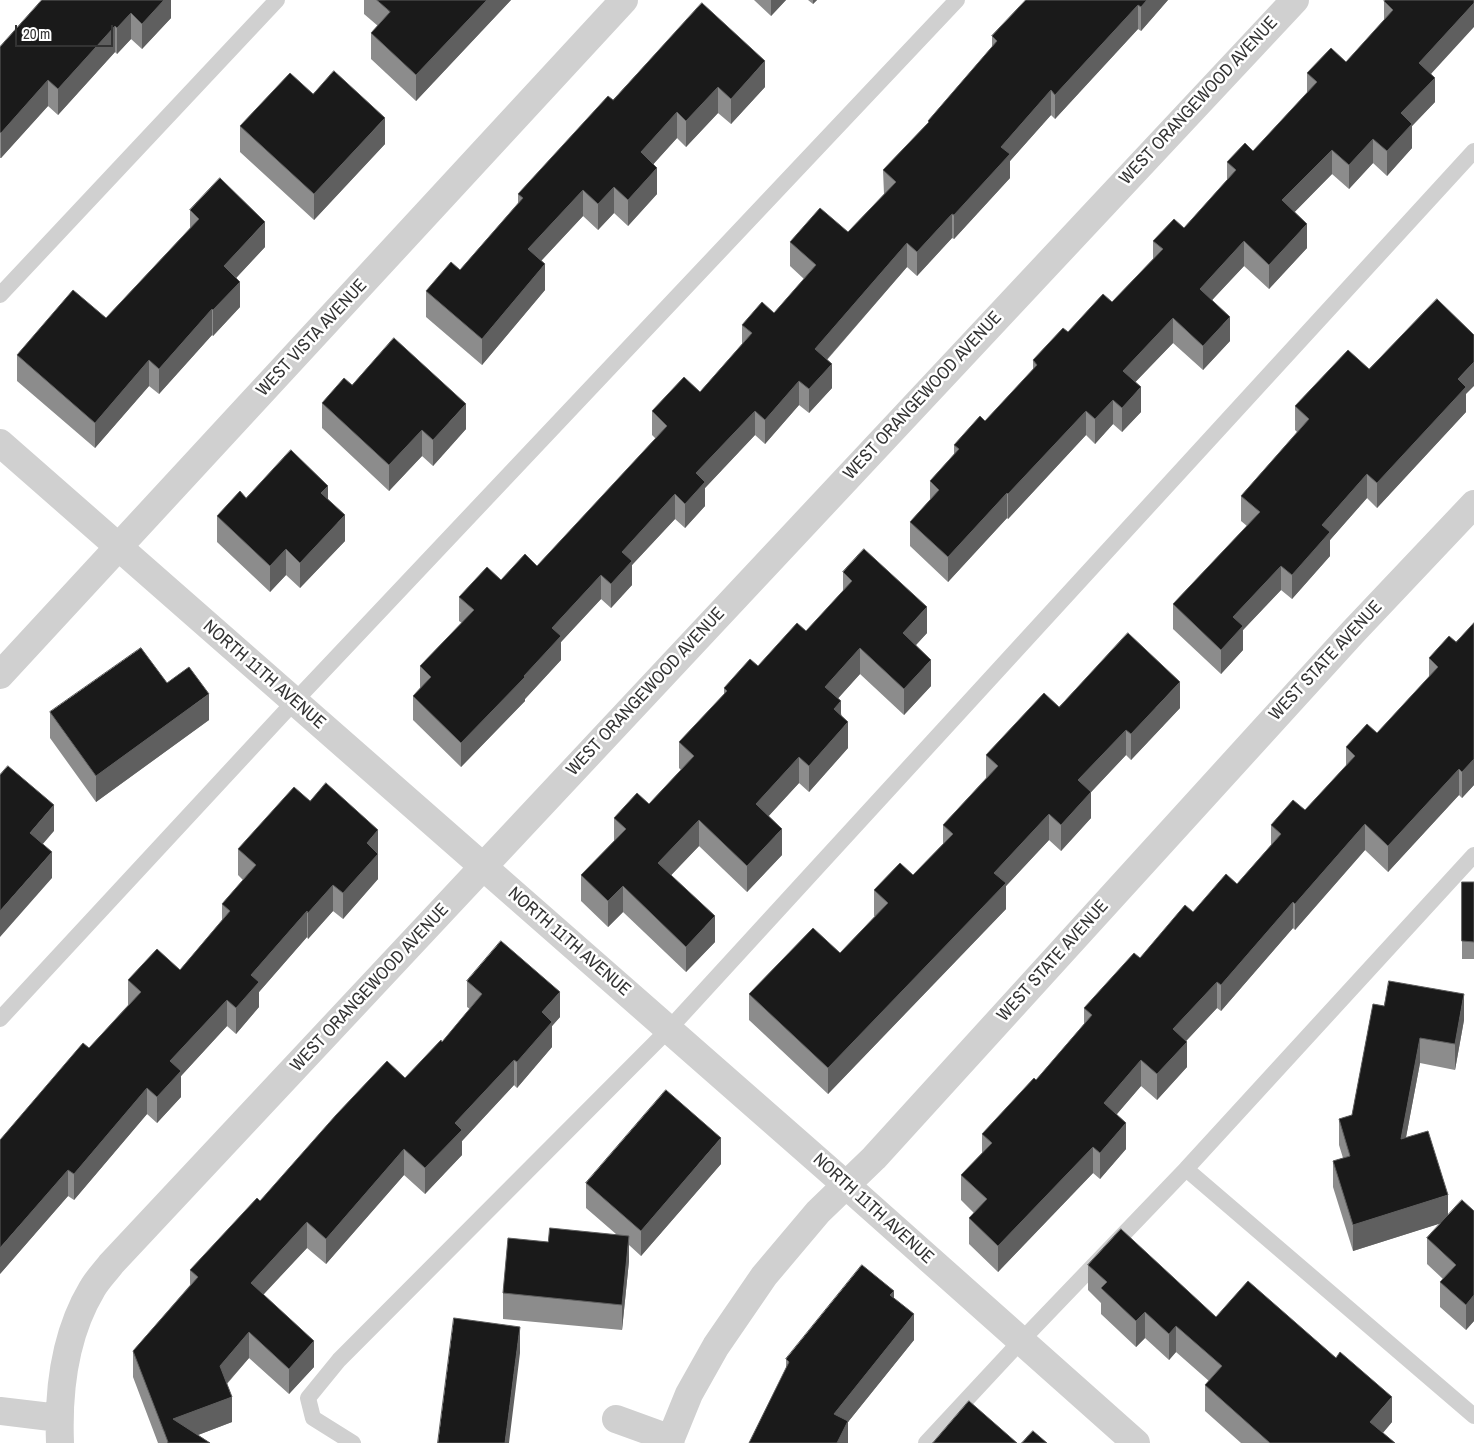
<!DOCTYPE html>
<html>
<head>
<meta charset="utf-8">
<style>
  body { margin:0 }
  #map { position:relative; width:1474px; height:1443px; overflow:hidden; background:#fff; font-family:"Archivo Narrow",sans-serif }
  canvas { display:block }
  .scale { position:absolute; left:15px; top:25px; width:98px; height:22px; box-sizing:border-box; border:2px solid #333; border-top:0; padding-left:6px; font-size:15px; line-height:18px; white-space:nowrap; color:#333; -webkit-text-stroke:4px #fff; paint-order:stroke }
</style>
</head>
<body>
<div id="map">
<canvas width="1474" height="1443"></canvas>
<div class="scale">20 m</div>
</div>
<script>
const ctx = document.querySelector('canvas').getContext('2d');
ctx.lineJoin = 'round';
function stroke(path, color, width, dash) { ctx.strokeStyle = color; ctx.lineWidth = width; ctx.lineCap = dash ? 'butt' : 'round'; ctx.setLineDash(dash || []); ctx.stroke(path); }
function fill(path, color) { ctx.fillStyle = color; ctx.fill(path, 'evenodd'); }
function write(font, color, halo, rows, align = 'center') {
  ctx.font = font + ' "Archivo Narrow",sans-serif'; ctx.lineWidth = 5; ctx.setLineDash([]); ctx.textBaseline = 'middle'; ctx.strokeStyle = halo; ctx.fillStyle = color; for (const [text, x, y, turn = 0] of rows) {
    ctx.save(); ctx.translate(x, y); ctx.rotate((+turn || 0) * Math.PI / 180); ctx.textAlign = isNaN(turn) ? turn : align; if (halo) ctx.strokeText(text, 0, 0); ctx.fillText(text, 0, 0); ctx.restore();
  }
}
stroke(new Path2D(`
  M 0,295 L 277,0
  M 0,1019 L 294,702 L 957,0
  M 1186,1169 L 1474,1416
  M 353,1443 L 313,1418 L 308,1398 L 339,1360 L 669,1029 L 1474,151
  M 926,1443 L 1020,1342 L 1186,1169 L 1474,855`), '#d0d0d0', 16);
stroke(new Path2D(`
  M 0,443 L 846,1185 L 1136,1443
  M 0,675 L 624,0
  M 0,1411 L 59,1418
  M 616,1419 L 671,1439
  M 60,1443 C 58,1391 65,1334 92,1289 C 97,1280 105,1272 111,1264 L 1295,0
  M 669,1443 L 689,1394 L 716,1346 L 764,1276 L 818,1212 L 874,1158 L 1353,632 L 1474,504`), '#d0d0d0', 28);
fill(new Path2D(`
  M 171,0 L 171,18 L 142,49 L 131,39 L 117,54 L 115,52 L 58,115 L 48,106 L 1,158 L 0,158 L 0,47 Z
  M 364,0 L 511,0 L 416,101 L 371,59 L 371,33 L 378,26 L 364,14 Z
  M 754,0 L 786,0 L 771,16 Z
  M 808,0 L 817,0 L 813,4 Z
  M 1026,0 L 1168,0 L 1141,31 L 1138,29 L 1055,119 L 1051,115 L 1010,161 L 1010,178 L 954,239 L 952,238 L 917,276 L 907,267 L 827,360 L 832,388 L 809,413 L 799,405 L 765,444 L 755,435 L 705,488 L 705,506 L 685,528 L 675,519 L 632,565 L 632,585 L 611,608 L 601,599 L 561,642 L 561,660 L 525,699 L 525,701 L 461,767 L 413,720 L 413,696 L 420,688 L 420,666 L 462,623 L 459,621 L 459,597 L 537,566 L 656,439 L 652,435 L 652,411 L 700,392 L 742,344 L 742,325 L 774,313 L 804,279 L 790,266 L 790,242 L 848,232 L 884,194 L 883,170 L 928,123 L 928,121 L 992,47 L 992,36 Z
  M 1474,0 L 1431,74 L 1435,102 L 1412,126 L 1412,148 L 1387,176 L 1373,163 L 1349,189 L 1332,174 L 1294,212 L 1307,248 L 1269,289 L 1244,266 L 1212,300 L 1230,341 L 1203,370 L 1173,343 L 1135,382 L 1141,412 L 1122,432 L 1113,424 L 1095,444 L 1086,435 L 1008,519 L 1007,518 L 948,582 L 910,546 L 910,522 L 930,500 L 930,481 L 954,454 L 954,445 L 985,421 L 1033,370 L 1033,360 L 1068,332 L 1112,302 L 1153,259 L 1153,241 L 1184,228 L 1227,180 L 1227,162 L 1253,151 L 1307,93 L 1307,73 L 1346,62 L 1384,21 L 1384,1 Z
  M 702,3 L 765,87 L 731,124 L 718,113 L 686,147 L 677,138 L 653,164 L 657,194 L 628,226 L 614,213 L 598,230 L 583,216 L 541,261 L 545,290 L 482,365 L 426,317 L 426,291 L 460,270 L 518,203 L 518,194 L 613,100 Z
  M 313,94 L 385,144 L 314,220 L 240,152 L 240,126 Z
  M 190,210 L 265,247 L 236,278 L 240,307 L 213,336 L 212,335 L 159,394 L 149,386 L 95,448 L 17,381 L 17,355 L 106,318 L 190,228 Z
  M 1369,369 L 1466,394 L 1466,412 L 1377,508 L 1367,498 L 1330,540 L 1330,556 L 1292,599 L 1281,590 L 1243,630 L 1243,650 L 1221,674 L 1173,629 L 1173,604 L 1247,526 L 1241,521 L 1241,496 L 1297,432 L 1295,430 L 1295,406 Z
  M 352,385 L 466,429 L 433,466 L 422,456 L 389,491 L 322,428 L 322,403 Z
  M 246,498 L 328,500 L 345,541 L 300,588 L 286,575 L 270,592 L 217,542 L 217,516 Z
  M 843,572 L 927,633 L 916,645 L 931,686 L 904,715 L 860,674 L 838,698 L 848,748 L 809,792 L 799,783 L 768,816 L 782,855 L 747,892 L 699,846 L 671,875 L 715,942 L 686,972 L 623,912 L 608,927 L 581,901 L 581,875 L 614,841 L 614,818 L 649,804 L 681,770 L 679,768 L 679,742 L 724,695 L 724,688 L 758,666 L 806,631 L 843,592 Z
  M 1474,623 L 1474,785 L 1462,798 L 1459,795 L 1388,872 L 1365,850 L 1295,930 L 1293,928 L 1221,1011 L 1217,1008 L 1186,1041 L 1187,1067 L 1157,1100 L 1141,1086 L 1117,1114 L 1126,1149 L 1100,1179 L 1093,1173 L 998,1272 L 969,1244 L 969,1218 L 974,1213 L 961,1200 L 961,1175 L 982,1153 L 982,1134 L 1036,1080 L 1084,1024 L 1084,1008 L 1193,912 L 1237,884 L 1271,845 L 1271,825 L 1305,810 L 1346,766 L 1346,747 L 1377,733 L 1429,677 L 1429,658 L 1456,642 Z
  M 167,683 L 209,720 L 96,802 L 50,738 L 50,712 Z
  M 1059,707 L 1180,708 L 1131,760 L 1126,755 L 1091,792 L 1091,818 L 1061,851 L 1049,840 L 1006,886 L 1006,909 L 828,1094 L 749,1020 L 749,994 L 840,953 L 875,916 L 874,916 L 874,890 L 913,875 L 943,844 L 943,825 L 986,778 L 986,755 Z
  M 310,801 L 378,830 L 378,879 L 343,919 L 333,911 L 308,939 L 307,937 L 259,992 L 259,1007 L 236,1034 L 227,1026 L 181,1076 L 181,1097 L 157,1123 L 147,1114 L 74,1200 L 68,1196 L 0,1274 L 89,1048 L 128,1005 L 128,980 L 180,970 L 222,920 L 222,904 L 243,880 L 238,875 L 238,849 Z
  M 1462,882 L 1474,882 L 1474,959 L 1462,959 Z
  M 467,981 L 560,1017 L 552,1026 L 552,1047 L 517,1088 L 514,1085 L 462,1141 L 462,1155 L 425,1194 L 404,1175 L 326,1264 L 307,1248 L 263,1294 L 314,1367 L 289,1394 L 249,1358 L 227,1384 L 232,1422 L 198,1435 L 210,1443 L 158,1443 L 133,1377 L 133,1351 L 190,1285 L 190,1270 L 260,1201 L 405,1078 L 442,1042 L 470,1009 L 467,1007 Z
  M 1373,1004 L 1464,1020 L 1455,1070 L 1420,1063 L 1406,1137 L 1448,1215 L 1474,1211 L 1474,1321 L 1466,1330 L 1440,1307 L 1440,1282 L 1443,1279 L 1427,1264 L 1427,1238 L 1441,1223 L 1353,1251 L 1333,1187 L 1333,1161 L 1343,1158 L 1339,1145 L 1339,1119 L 1352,1115 Z
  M 721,1164 L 641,1256 L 629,1245 L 629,1261 L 622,1330 L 503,1319 L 503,1293 L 548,1242 L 616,1234 L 586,1208 L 586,1183 Z
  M 1088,1265 L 1216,1317 L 1392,1422 L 1383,1433 L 1395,1443 L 1241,1443 L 1205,1411 L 1205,1385 L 1209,1381 L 1176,1352 L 1169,1360 L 1145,1338 L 1136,1347 L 1101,1314 L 1101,1303 L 1088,1290 Z
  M 894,1298 L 914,1340 L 848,1422 L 848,1443 L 786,1369 L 786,1359 Z`), '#8c8c8c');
fill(new Path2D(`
  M 160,0 L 171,0 L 171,18 L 142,49 L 142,24 Z
  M 487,0 L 511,0 L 416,101 L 416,75 Z
  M 771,0 L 786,0 L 771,16 Z
  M 813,0 L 817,0 L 813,4 Z
  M 1147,0 L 1168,0 L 1141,31 L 1141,7 Z
  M 1474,3 L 1474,27 L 1419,87 L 1419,63 Z
  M 1138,5 L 1138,29 L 1055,119 L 1055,95 Z
  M 131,13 L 131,39 L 117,54 L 117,28 Z
  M 115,26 L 115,52 L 58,115 L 58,89 Z
  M 765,61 L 765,87 L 731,124 L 731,99 Z
  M 1435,78 L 1435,102 L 1412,126 L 1412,148 L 1387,176 L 1387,151 L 1401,113 Z
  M 48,80 L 48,106 L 1,158 L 1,133 Z
  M 718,87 L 718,113 L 686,147 L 686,121 Z
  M 1051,90 L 1051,115 L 1010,161 L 1010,178 L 954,239 L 954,215 L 1001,147 Z
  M 677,112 L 677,138 L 641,178 L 641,152 Z
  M 385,118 L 385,144 L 314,220 L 314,194 Z
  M 1373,139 L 1373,163 L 1349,189 L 1349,165 Z
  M 1332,150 L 1332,174 L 1282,225 L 1282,200 Z
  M 657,168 L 657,194 L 628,226 L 628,200 Z
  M 614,187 L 614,213 L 598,230 L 598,204 Z
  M 583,190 L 583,216 L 528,275 L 528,249 Z
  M 952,214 L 952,238 L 917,276 L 917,252 Z
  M 265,222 L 265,247 L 224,291 L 224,266 Z
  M 1307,224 L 1307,248 L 1269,289 L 1269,265 Z
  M 1244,241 L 1244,266 L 1200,313 L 1200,289 Z
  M 907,243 L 907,267 L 815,373 L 815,349 Z
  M 545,264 L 545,290 L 482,365 L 482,339 Z
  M 240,282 L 240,307 L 213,336 L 213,310 Z
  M 212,309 L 212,335 L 159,394 L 159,369 Z
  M 1230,317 L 1230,341 L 1203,370 L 1203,346 Z
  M 1173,318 L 1173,343 L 1123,395 L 1123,371 Z
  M 149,360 L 149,386 L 95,448 L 95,423 Z
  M 1474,362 L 1474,386 L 1466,394 L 1466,412 L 1377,508 L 1377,483 L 1458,379 Z
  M 832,364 L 832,388 L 809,413 L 809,389 Z
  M 799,381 L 799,405 L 765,444 L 765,420 Z
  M 1141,387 L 1141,412 L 1122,432 L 1122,408 Z
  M 1113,400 L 1113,424 L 1095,444 L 1095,419 Z
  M 466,404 L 466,429 L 433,466 L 433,440 Z
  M 755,411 L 755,435 L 705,488 L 705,506 L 685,528 L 685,504 L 696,473 Z
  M 1086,411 L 1086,435 L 1008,519 L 1008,494 Z
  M 422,430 L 422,456 L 389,491 L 389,465 Z
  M 1367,474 L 1367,498 L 1330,540 L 1330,556 L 1292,599 L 1292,575 L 1322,525 Z
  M 328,486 L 328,511 L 321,493 Z
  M 1007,493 L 1007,518 L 948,582 L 948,557 Z
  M 675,494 L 675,519 L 632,565 L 632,585 L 611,608 L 611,584 L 622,552 Z
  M 345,515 L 345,541 L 300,588 L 300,563 Z
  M 286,549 L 286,575 L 270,592 L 270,566 Z
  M 1281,566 L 1281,590 L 1243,630 L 1243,650 L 1221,674 L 1221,650 L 1233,617 Z
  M 601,575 L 601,599 L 561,642 L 561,660 L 525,699 L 525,701 L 461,767 L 461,743 L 524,676 L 552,628 Z
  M 927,607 L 927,633 L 903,659 L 903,633 Z
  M 860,648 L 860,674 L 825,713 L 825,687 Z
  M 931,660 L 931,686 L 904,715 L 904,689 Z
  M 1180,682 L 1180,708 L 1131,760 L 1131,734 Z
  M 209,694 L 209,720 L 96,802 L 96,776 Z
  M 841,701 L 841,727 L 834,709 Z
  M 848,722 L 848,748 L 809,792 L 809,766 Z
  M 1126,730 L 1126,755 L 1078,806 L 1078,780 Z
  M 799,757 L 799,783 L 756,830 L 756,804 Z
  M 1474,759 L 1474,785 L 1462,798 L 1462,772 Z
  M 1459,769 L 1459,795 L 1388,872 L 1388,846 Z
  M 1091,792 L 1091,818 L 1061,851 L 1061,825 Z
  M 54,805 L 54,831 L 30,859 L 30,833 Z
  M 1049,814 L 1049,840 L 1006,886 L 1006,909 L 828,1094 L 828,1068 L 994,873 Z
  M 699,820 L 699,846 L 658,889 L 658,863 Z
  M 1365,824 L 1365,850 L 1295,930 L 1295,904 Z
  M 782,829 L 782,855 L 747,892 L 747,866 Z
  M 378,830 L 378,879 L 343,919 L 343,893 L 367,843 Z
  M 52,852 L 52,878 L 0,937 L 0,911 Z
  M 333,885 L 333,911 L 308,939 L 308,913 Z
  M 623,886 L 623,912 L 608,927 L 608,901 Z
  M 1293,902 L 1293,928 L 1221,1011 L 1221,985 Z
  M 307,911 L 307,937 L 259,992 L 259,1007 L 236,1034 L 236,1008 L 251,975 Z
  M 715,916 L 715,942 L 686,972 L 686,947 Z
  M 1217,982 L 1217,1008 L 1173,1055 L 1173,1029 Z
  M 560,992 L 560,1017 L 552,1026 L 552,1047 L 517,1088 L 517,1062 L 542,1012 Z
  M 1464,994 L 1464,1020 L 1455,1070 L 1455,1044 Z
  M 227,1000 L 227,1026 L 181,1076 L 181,1097 L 157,1123 L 157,1097 L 170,1061 Z
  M 1420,1038 L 1420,1063 L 1401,1164 L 1401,1139 Z
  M 1187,1042 L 1187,1067 L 1157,1100 L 1157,1074 Z
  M 514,1060 L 514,1085 L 462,1141 L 462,1155 L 425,1194 L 425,1168 L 455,1123 Z
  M 1141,1060 L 1141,1086 L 1104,1129 L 1104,1103 Z
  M 147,1088 L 147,1114 L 74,1200 L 74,1174 Z
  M 1126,1123 L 1126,1149 L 1100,1179 L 1100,1153 Z
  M 721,1138 L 721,1164 L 641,1256 L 641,1231 Z
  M 1093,1147 L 1093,1173 L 998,1272 L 998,1246 Z
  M 404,1149 L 404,1175 L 326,1264 L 326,1239 Z
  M 68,1170 L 68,1196 L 0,1274 L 0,1248 Z
  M 1448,1195 L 1448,1221 L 1353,1251 L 1353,1225 Z
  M 307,1222 L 307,1248 L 251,1308 L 251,1283 Z
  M 629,1236 L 629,1261 L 622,1330 L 622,1305 Z
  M 894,1291 L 894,1316 L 890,1295 Z
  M 1474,1295 L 1474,1321 L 1466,1330 L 1466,1305 Z
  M 1145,1312 L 1145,1338 L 1136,1347 L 1136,1321 Z
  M 914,1314 L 914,1340 L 848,1422 L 848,1443 L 837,1443 L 834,1414 Z
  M 1176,1326 L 1176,1352 L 1169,1360 L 1169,1334 Z
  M 520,1327 L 520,1353 L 509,1443 L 505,1443 Z
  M 249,1332 L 249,1358 L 220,1391 L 220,1366 Z
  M 314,1341 L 314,1367 L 289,1394 L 289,1369 Z
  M 232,1397 L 232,1422 L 177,1443 L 173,1419 Z
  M 1392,1397 L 1392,1422 L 1374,1443 L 1370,1422 Z`), '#5f5f5f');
const building = new Path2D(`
  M 42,0 L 164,0 L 142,24 L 131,13 L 117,28 L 115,26 L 58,89 L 48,80 L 1,133 L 0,132 L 0,47 Z
  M 377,0 L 487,0 L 416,75 L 371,33 L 390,12 Z
  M 1026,0 L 1147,0 L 1141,7 L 1138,5 L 1055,95 L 1051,90 L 1001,147 L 1010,154 L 954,215 L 952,214 L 917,252 L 907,243 L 815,349 L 832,364 L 809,389 L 799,381 L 765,420 L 755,411 L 696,473 L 705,482 L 685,504 L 675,494 L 622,552 L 632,561 L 611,584 L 601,575 L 552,628 L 561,636 L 524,676 L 525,677 L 461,743 L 413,696 L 431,677 L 420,666 L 474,610 L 459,597 L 487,567 L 501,580 L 525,554 L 537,566 L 667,426 L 652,411 L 684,377 L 700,392 L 752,333 L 742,325 L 762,302 L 774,313 L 816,265 L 790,242 L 820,208 L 848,232 L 896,182 L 883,170 L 929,122 L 928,121 L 997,41 L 992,36 Z
  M 1385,0 L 1474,0 L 1474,3 L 1419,63 L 1435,78 L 1401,113 L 1412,124 L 1387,151 L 1373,139 L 1349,165 L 1332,150 L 1282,200 L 1307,224 L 1269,265 L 1244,241 L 1200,289 L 1230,317 L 1203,346 L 1173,318 L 1123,371 L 1141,387 L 1122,408 L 1113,400 L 1095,419 L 1086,411 L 1008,494 L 1007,493 L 948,557 L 910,522 L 939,490 L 930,481 L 959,449 L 954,445 L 980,416 L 985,421 L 1037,365 L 1033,360 L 1063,328 L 1068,332 L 1103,294 L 1112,302 L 1163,249 L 1153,241 L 1174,219 L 1184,228 L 1236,170 L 1227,162 L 1245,143 L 1253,151 L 1317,82 L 1307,73 L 1331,48 L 1346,62 L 1393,10 L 1384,1 Z
  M 702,3 L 765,61 L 731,99 L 718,87 L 686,121 L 677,112 L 641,152 L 657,168 L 628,200 L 614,187 L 598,204 L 583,190 L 528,249 L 545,264 L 482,339 L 426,291 L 451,262 L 460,270 L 523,198 L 518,194 L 608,96 L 613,100 Z
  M 334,71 L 385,118 L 314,194 L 240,126 L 290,73 L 313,94 Z
  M 220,178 L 265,222 L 224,266 L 240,282 L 213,310 L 212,309 L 159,369 L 149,360 L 95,423 L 17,355 L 73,290 L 106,318 L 199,219 L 190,210 Z
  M 1437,299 L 1474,335 L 1474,362 L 1458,379 L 1466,387 L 1377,483 L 1367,474 L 1322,525 L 1330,532 L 1292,575 L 1281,566 L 1233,617 L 1243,626 L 1221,650 L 1173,604 L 1260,512 L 1241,496 L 1309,419 L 1295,406 L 1348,350 L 1369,369 Z
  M 394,338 L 466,404 L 433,440 L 422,430 L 389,465 L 322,403 L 344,378 L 352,385 Z
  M 291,450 L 328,486 L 321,493 L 345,515 L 300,563 L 286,549 L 270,566 L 217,516 L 240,491 L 246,498 Z
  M 864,549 L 927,607 L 903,633 L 931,660 L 904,689 L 860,648 L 825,687 L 841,701 L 834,709 L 848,722 L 809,766 L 799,757 L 756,804 L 782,829 L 747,866 L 699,820 L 658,863 L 715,916 L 686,947 L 623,886 L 608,901 L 581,875 L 626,829 L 614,818 L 637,793 L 649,804 L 694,756 L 679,742 L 727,691 L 724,688 L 750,659 L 758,666 L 797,623 L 806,631 L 852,581 L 843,572 Z
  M 1474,623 L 1474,759 L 1462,772 L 1459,769 L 1388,846 L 1365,824 L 1295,904 L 1293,902 L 1221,985 L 1217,982 L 1173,1029 L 1187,1042 L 1157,1074 L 1141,1060 L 1104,1103 L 1126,1123 L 1100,1153 L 1093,1147 L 998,1246 L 969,1218 L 987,1199 L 961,1175 L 992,1143 L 982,1134 L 1034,1078 L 1036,1080 L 1092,1015 L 1084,1008 L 1134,953 L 1140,958 L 1185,905 L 1193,912 L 1226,874 L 1237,884 L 1281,834 L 1271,825 L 1293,800 L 1305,810 L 1355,756 L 1346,747 L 1367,724 L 1377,733 L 1438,667 L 1429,658 L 1449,636 L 1456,642 Z
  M 1128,633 L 1180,682 L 1131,734 L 1126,730 L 1078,780 L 1091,792 L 1061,825 L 1049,814 L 994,873 L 1006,883 L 828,1068 L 749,994 L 813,928 L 840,953 L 888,903 L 874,890 L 900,863 L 913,875 L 953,834 L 943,825 L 998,766 L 986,755 L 1044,693 L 1059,707 Z
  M 141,648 L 167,683 L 189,667 L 209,694 L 96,776 L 50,712 Z
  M 8,766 L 54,805 L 30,833 L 52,852 L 0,911 L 0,775 Z
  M 326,783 L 378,830 L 367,843 L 378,854 L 343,893 L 333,885 L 308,913 L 307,911 L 251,975 L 259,982 L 236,1008 L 227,1000 L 170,1061 L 181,1071 L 157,1097 L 147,1088 L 74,1174 L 68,1170 L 0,1248 L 0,1140 L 83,1043 L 89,1048 L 141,992 L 128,980 L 157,949 L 180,970 L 230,911 L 222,904 L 256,865 L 238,849 L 294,787 L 310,801 Z
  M 1462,882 L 1474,882 L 1474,942 L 1462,941 Z
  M 501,941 L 560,992 L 542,1012 L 552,1022 L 517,1062 L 514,1060 L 455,1123 L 462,1130 L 425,1168 L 404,1149 L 326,1239 L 307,1222 L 251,1283 L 314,1341 L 289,1369 L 249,1332 L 220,1366 L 232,1397 L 173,1419 L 210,1443 L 167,1443 L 168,1442 L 133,1351 L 198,1277 L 190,1270 L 257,1198 L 260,1201 L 336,1115 L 387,1061 L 405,1078 L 441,1040 L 442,1042 L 482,994 L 467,981 Z
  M 1389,981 L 1464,994 L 1455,1044 L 1420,1038 L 1401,1139 L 1428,1131 L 1448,1195 L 1353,1225 L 1333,1161 L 1350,1156 L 1339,1119 L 1352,1115 L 1373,1004 L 1384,1006 Z
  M 666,1090 L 721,1138 L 641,1231 L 586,1183 Z
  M 1462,1200 L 1474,1211 L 1474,1295 L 1466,1305 L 1440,1282 L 1456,1265 L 1427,1238 Z
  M 550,1228 L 629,1236 L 622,1305 L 503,1293 L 508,1238 L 548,1242 Z
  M 1121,1229 L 1216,1317 L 1248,1281 L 1336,1358 L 1340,1352 L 1392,1397 L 1370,1422 L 1395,1443 L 1270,1443 L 1205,1385 L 1222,1366 L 1176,1326 L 1169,1334 L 1145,1312 L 1136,1321 L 1101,1288 L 1107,1282 L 1088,1265 Z
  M 862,1265 L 894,1291 L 890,1295 L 914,1314 L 834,1414 L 848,1421 L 837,1443 L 749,1443 L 789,1362 L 786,1359 Z
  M 454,1318 L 520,1327 L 505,1443 L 438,1443 Z
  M 969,1401 L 1017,1443 L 933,1443 Z
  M 1033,1431 L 1047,1443 L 1022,1443 Z`);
fill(building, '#1a1a1a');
stroke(building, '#5f5f5f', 1);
write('18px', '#333', '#fff', [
  ["WEST ORANGEWOOD AVENUE",1199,101,-47],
  ["WEST VISTA AVENUE",312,338,-47],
  ["WEST ORANGEWOOD AVENUE",923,396,-47],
  ["WEST STATE AVENUE",1326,661,-47],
  ["NORTH 11TH AVENUE",264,675,41],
  ["WEST ORANGEWOOD AVENUE",646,692,-47],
  ["NORTH 11TH AVENUE",569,942,41],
  ["WEST STATE AVENUE",1053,961,-48],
  ["WEST ORANGEWOOD AVENUE",370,988,-47],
  ["NORTH 11TH AVENUE",873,1209,42]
]);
</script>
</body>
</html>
